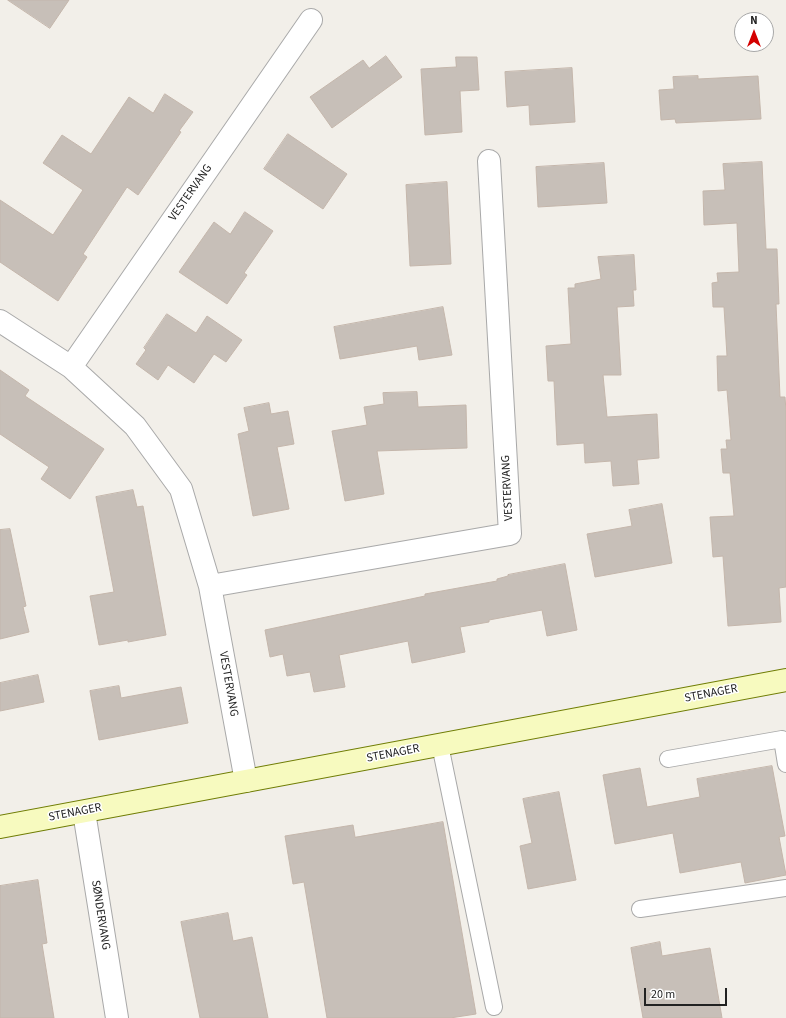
<!DOCTYPE html>
<html>
<head>
<meta charset="utf-8">
<style>
  body { margin:0 }
  #map { position:relative; width:786px; height:1018px; overflow:hidden; background:#f2efe9; font-family:"Source Sans 3",sans-serif }
  canvas { display:block }
  .north { position:absolute; left:734px; top:12px; width:40px; height:40px; box-sizing:border-box; background:#fff; border:1px solid #a7a7a7; border-radius:50%; rotate:0deg; font-size:11px; font-weight:700; line-height:16px; text-align:center; color:#222 }
  .north::after { content:''; display:block; margin:auto; width:14px; height:18px; background:#d40000; clip-path:polygon(50% 0,100% 100%,50% 72%,0 100%) }
  .scale { position:absolute; left:644px; top:988px; width:83px; height:18px; box-sizing:border-box; border:2px solid #222; border-top:0; padding-left:5px; font-size:12px; line-height:14px; white-space:nowrap; color:#222; -webkit-text-stroke:3px #fff; paint-order:stroke }
</style>
</head>
<body>
<div id="map">
<canvas width="786" height="1018"></canvas>
<div class="north">N</div>
<div class="scale">20 m</div>
</div>
<script>
const ctx = document.querySelector('canvas').getContext('2d');
ctx.lineJoin = 'round';
function fill(path, color) { ctx.fillStyle = color; ctx.fill(path, 'evenodd'); }
function stroke(path, color, width, dash) { ctx.strokeStyle = color; ctx.lineWidth = width; ctx.lineCap = dash ? 'butt' : 'round'; ctx.setLineDash(dash || []); ctx.stroke(path); }
function write(font, color, halo, rows, align = 'center') {
  ctx.font = font + ' "Source Sans 3",sans-serif'; ctx.lineWidth = 3; ctx.setLineDash([]); ctx.textBaseline = 'middle'; ctx.strokeStyle = halo; ctx.fillStyle = color; for (const [text, x, y, turn = 0] of rows) {
    ctx.save(); ctx.translate(x, y); ctx.rotate((+turn || 0) * Math.PI / 180); ctx.textAlign = isNaN(turn) ? turn : align; if (halo) ctx.strokeText(text, 0, 0); ctx.fillText(text, 0, 0); ctx.restore();
  }
}
const building = new Path2D(`
  M 8,0 L 69,0 L 50,28 Z
  M 386,56 L 402,77 L 332,128 L 310,97 L 363,60 L 369,68 Z
  M 456,57 L 477,57 L 479,90 L 460,91 L 462,132 L 425,135 L 421,69 L 456,67 Z
  M 572,68 L 575,122 L 530,125 L 529,105 L 507,107 L 505,72 Z
  M 698,76 L 698,79 L 758,76 L 761,119 L 676,123 L 675,119 L 661,120 L 659,90 L 674,89 L 673,77 Z
  M 165,94 L 193,112 L 179,131 L 181,132 L 138,195 L 127,187 L 83,254 L 87,257 L 58,301 L 0,262 L 0,200 L 53,235 L 83,190 L 43,163 L 62,135 L 91,154 L 129,97 L 153,113 Z
  M 288,134 L 347,174 L 323,209 L 264,169 Z
  M 762,162 L 766,249 L 777,249 L 779,304 L 776,304 L 780,397 L 785,397 L 786,411 L 786,587 L 779,588 L 781,622 L 728,626 L 723,556 L 713,557 L 710,517 L 734,516 L 730,473 L 723,473 L 721,449 L 727,449 L 726,440 L 731,440 L 727,390 L 718,391 L 717,356 L 727,356 L 724,307 L 713,307 L 712,283 L 718,282 L 717,273 L 739,272 L 737,223 L 704,225 L 703,191 L 725,190 L 723,164 Z
  M 604,163 L 607,203 L 538,207 L 536,167 Z
  M 447,182 L 451,264 L 410,266 L 406,185 Z
  M 245,212 L 273,231 L 244,273 L 247,275 L 227,304 L 179,272 L 214,222 L 230,234 Z
  M 634,255 L 636,290 L 633,290 L 634,306 L 617,307 L 621,375 L 603,375 L 607,417 L 657,414 L 659,458 L 637,460 L 639,484 L 613,486 L 611,461 L 585,463 L 584,443 L 557,445 L 554,381 L 548,381 L 546,346 L 571,344 L 568,288 L 575,288 L 575,284 L 601,279 L 598,257 Z
  M 443,307 L 452,355 L 419,360 L 417,346 L 340,359 L 334,327 Z
  M 167,314 L 196,333 L 207,316 L 242,340 L 226,362 L 214,354 L 194,383 L 168,365 L 158,380 L 136,364 L 146,350 L 144,348 Z
  M 0,370 L 29,390 L 25,396 L 104,449 L 70,499 L 41,479 L 49,467 L 0,434 Z
  M 417,392 L 418,407 L 466,405 L 467,448 L 377,451 L 384,494 L 345,501 L 332,431 L 367,425 L 364,407 L 384,404 L 383,393 Z
  M 269,403 L 271,414 L 288,411 L 294,444 L 277,447 L 289,509 L 253,516 L 238,434 L 249,431 L 244,408 Z
  M 133,490 L 137,507 L 143,506 L 166,635 L 128,642 L 128,640 L 99,645 L 90,596 L 114,592 L 96,497 Z
  M 662,504 L 672,563 L 595,577 L 587,534 L 632,526 L 629,510 Z
  M 10,529 L 26,606 L 23,607 L 29,632 L 0,639 L 0,530 Z
  M 565,564 L 577,630 L 547,636 L 542,610 L 489,620 L 489,622 L 460,627 L 465,652 L 412,663 L 408,641 L 339,655 L 345,687 L 314,692 L 310,672 L 287,676 L 283,654 L 270,657 L 265,630 L 425,596 L 425,594 L 497,581 L 497,579 L 508,576 L 508,575 Z
  M 38,675 L 44,702 L 0,711 L 0,683 Z
  M 119,686 L 121,698 L 181,687 L 188,723 L 99,740 L 90,691 Z
  M 772,766 L 785,836 L 779,837 L 786,875 L 745,883 L 741,862 L 680,873 L 673,833 L 615,844 L 603,775 L 640,768 L 647,807 L 700,797 L 697,779 Z
  M 559,792 L 576,880 L 528,889 L 520,846 L 532,843 L 523,799 Z
  M 443,822 L 476,1014 L 450,1018 L 327,1018 L 304,882 L 293,884 L 285,836 L 353,825 L 355,837 Z
  M 38,880 L 47,943 L 42,944 L 54,1018 L 0,1018 L 0,886 Z
  M 228,913 L 233,941 L 252,937 L 268,1018 L 200,1018 L 181,922 Z
  M 660,942 L 662,956 L 710,948 L 722,1018 L 643,1018 L 631,948 Z`);
fill(building, '#c7bfb8');
stroke(building, '#c4b6ab', 1);
const lane = new Path2D(`
  M 440,745 L 494,1007
  M 668,759 L 782,739 L 786,764
  M 640,909 L 786,888`);
const street = new Path2D(`
  M 0,321 L 71,367 L 135,426 L 181,489 L 210,586 L 246,781
  M 71,367 L 311,20
  M 210,586 L 510,534 L 489,161
  M 84,812 L 117,1018`);
const secondary = new Path2D(`
  M 0,827 L 786,680`);
stroke(lane, '#a9a9a9', 18);
stroke(street, '#a9a9a9', 24);
stroke(secondary, '#707d05', 24);
stroke(lane, '#fff', 16);
stroke(street, '#fff', 22);
stroke(secondary, '#f7fabf', 22);
write('12px', '#222', '#fff', [
  ["VESTERVANG",191,193,-55],
  ["VESTERVANG",508,488,-93],
  ["VESTERVANG",228,684,80],
  ["STENAGER",711,694,-11],
  ["STENAGER",393,754,-11],
  ["STENAGER",75,813,-11],
  ["SØNDERVANG",100,915,81]
]);
</script>
</body>
</html>
